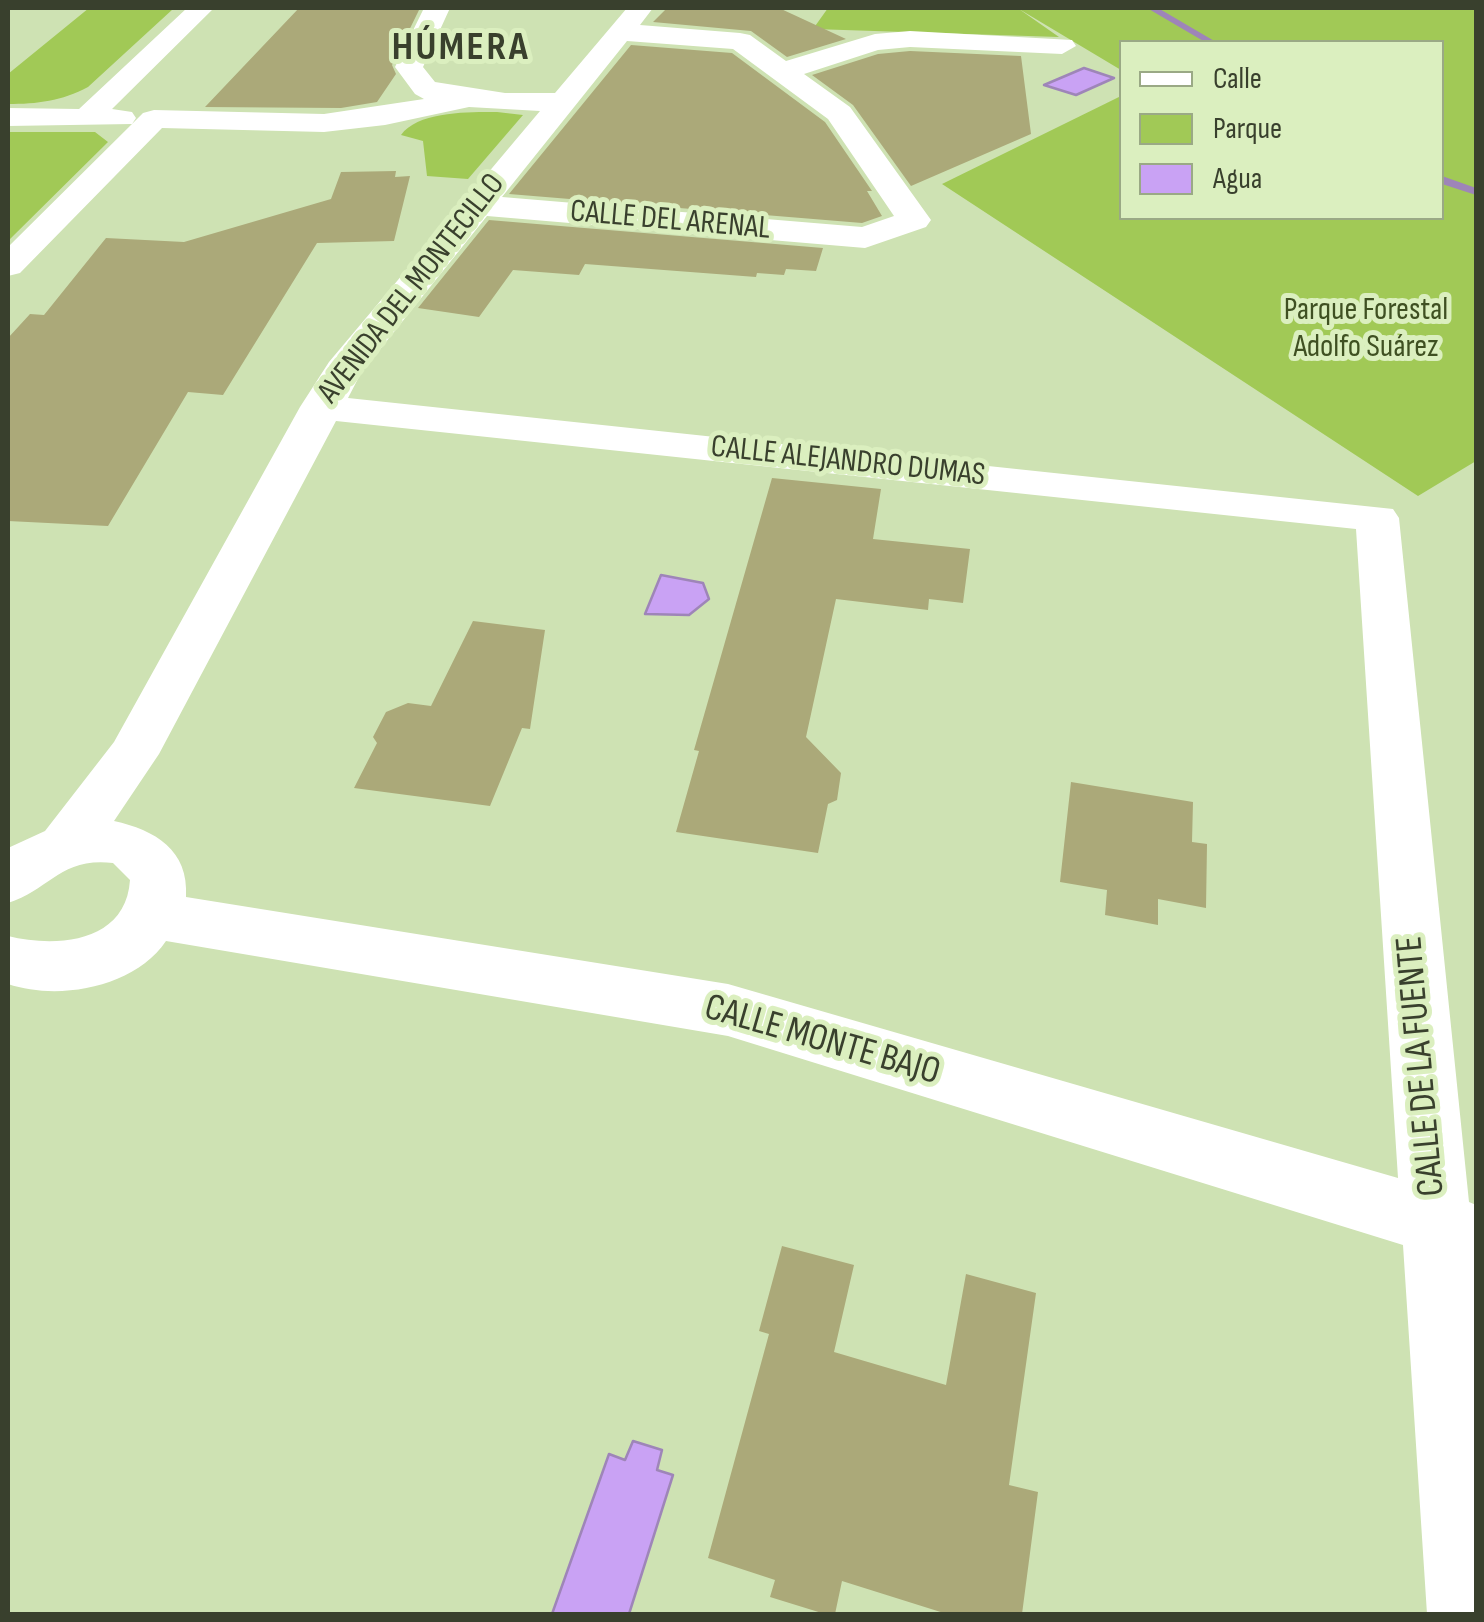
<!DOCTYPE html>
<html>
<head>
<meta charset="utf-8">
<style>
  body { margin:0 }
  #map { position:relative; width:1484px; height:1622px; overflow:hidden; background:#cee2b3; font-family:"Sofia Sans Condensed",sans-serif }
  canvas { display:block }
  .frame { position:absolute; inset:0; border:10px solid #39402d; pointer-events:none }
  .legend { position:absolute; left:1119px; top:40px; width:325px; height:180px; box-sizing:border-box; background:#dbefbf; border:2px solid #9aa985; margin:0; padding:12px 18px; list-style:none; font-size:30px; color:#39402d }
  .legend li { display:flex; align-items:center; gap:20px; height:50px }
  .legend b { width:50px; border:2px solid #9aa985 }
</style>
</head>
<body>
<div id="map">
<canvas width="1484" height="1622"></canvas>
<div class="frame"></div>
<ul class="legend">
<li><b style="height:12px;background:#fff"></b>Calle</li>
<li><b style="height:28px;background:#a1c956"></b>Parque</li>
<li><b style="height:28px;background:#c9a2f4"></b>Agua</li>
</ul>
</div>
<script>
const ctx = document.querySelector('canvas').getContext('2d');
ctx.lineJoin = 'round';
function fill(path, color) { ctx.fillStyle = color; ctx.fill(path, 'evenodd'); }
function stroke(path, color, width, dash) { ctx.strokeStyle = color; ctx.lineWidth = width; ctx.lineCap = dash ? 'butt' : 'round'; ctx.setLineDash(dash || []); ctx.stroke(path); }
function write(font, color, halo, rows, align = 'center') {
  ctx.font = font + ' "Sofia Sans Condensed",sans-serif'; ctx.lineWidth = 10; ctx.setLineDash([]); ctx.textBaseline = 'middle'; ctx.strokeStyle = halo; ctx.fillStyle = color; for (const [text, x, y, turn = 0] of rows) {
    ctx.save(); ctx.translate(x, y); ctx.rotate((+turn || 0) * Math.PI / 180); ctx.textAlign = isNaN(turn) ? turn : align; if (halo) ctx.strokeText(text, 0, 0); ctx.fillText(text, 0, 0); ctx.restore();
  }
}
fill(new Path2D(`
  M 89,8 L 173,9 L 88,87 C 62,101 37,104 8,104 L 8,74 Z
  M 828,8 L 1476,8 L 1476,461 L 1418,496 L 942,184 L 1121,96 L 1122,218 L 1442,218 L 1442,42 L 1122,42 L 1121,70 L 1019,9 L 1059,37 L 813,29 Z
  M 497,112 L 523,115 L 468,179 L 427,176 L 423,141 L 401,135 C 418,111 470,112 497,112 Z
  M 8,132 L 95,132 L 108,142 L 8,241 Z`), '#a1c956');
const water = new Path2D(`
  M 1084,68 L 1114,78 L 1076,95 L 1044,85 Z
  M 661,575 L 703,583 L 709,599 L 689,615 L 645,614 Z
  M 633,1441 L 662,1450 L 657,1470 L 673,1475 L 629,1614 L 552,1614 L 609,1454 L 625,1460 Z`);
fill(water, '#c9a2f4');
stroke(water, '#9e85b8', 2.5);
fill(new Path2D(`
  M 1147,8 L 1158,8 L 1216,42 L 1205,42 Z
  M 1442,176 L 1476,188 L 1476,195 L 1442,184 Z`), '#9e85b8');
fill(new Path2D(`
  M 299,8 L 420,8 L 392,65 L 396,74 L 377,102 L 341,108 L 205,107 Z
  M 667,8 L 779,8 L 846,39 L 787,57 L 751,31 L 653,22 Z
  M 631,45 L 732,53 L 825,122 L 872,191 L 867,191 L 882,216 L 862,223 L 509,194 Z
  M 910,51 L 1021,56 L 1031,134 L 911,186 L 853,105 L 812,75 L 878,54 Z
  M 396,171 L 395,177 L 410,176 L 394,241 L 317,243 L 223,395 L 188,392 L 108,526 L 8,521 L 8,338 L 30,314 L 44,315 L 106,238 L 184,242 L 331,199 L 341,172 Z
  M 489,220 L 823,248 L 816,271 L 786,269 L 784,275 L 757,273 L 756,277 L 585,264 L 579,275 L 513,270 L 479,317 L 418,308 Z
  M 772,478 L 881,489 L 873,539 L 970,549 L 963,603 L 929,599 L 928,610 L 836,599 L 806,737 L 841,773 L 837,800 L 828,804 L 818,853 L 676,832 L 699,751 L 694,750 Z
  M 473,621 L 545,630 L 530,729 L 522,728 L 490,806 L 354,788 L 377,743 L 373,737 L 386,712 L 408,703 L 431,706 Z
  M 1071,782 L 1193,802 L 1192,842 L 1207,844 L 1206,908 L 1158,899 L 1158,925 L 1105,915 L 1107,890 L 1060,882 Z
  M 782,1246 L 854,1265 L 834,1352 L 946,1385 L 966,1274 L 1036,1293 L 1009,1485 L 1038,1492 L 1022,1614 L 947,1614 L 842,1581 L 835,1614 L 825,1614 L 770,1597 L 775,1580 L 708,1558 L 769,1334 L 759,1331 Z`), '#aba979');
fill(new Path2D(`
  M 187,8 L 214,8 L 112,109 L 132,112 L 136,118 L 132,124 L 143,113 L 154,110 L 324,114 L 424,99 L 415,94 L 395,67 L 424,8 L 450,8 L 423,67 L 435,82 L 505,93 L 555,93 L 627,8 L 653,8 L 640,25 L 740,33 L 750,35 L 786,61 L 875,34 L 910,31 L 1072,40 L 1076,46 L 1062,54 L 910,47 L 878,50 L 804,74 L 850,107 L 931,220 L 926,227 L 865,248 L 487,216 L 361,373 L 348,398 L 1393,509 L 1399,518 L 1469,1202 L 1476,1205 L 1476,1614 L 1427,1614 L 1403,1245 L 728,1036 L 166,941 C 134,988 58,1001 8,984 L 8,936 C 56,948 126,943 130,880 L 113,863 C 60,857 50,890 8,903 L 8,848 L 45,831 L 114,742 L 300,407 L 329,362 L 540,111 L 469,107 L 385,125 L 324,132 L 162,128 L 20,273 L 8,276 L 8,247 L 132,124 L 8,126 L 8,108 L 79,109 ZM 627,41 L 733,49 L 828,119 L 894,216 L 862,227 L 502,197 ZM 336,421 L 1356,529 L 1398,1178 L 728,984 L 186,897 C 189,850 155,830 114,821 L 159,754 Z`), '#fff');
write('32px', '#39402d', '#dbefbf', [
  ["CALLE DEL ARENAL",670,221,5],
  ["AVENIDA DEL MONTECILLO",412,289,-52],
  ["CALLE ALEJANDRO DUMAS",848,462,6]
]);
write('32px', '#3f5022', '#dbefbf', [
  ["Parque Forestal",1366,311],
  ["Adolfo Suárez",1366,348]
]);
write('38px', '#39402d', '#dbefbf', [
  ["CALLE MONTE BAJO",822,1041,16],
  ["CALLE DE LA FUENTE",1422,1066,-95]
]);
ctx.letterSpacing = '2.5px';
write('bold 40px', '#39402d', '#dbefbf', [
  ["HÚMERA",461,49]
]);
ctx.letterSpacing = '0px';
</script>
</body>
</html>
